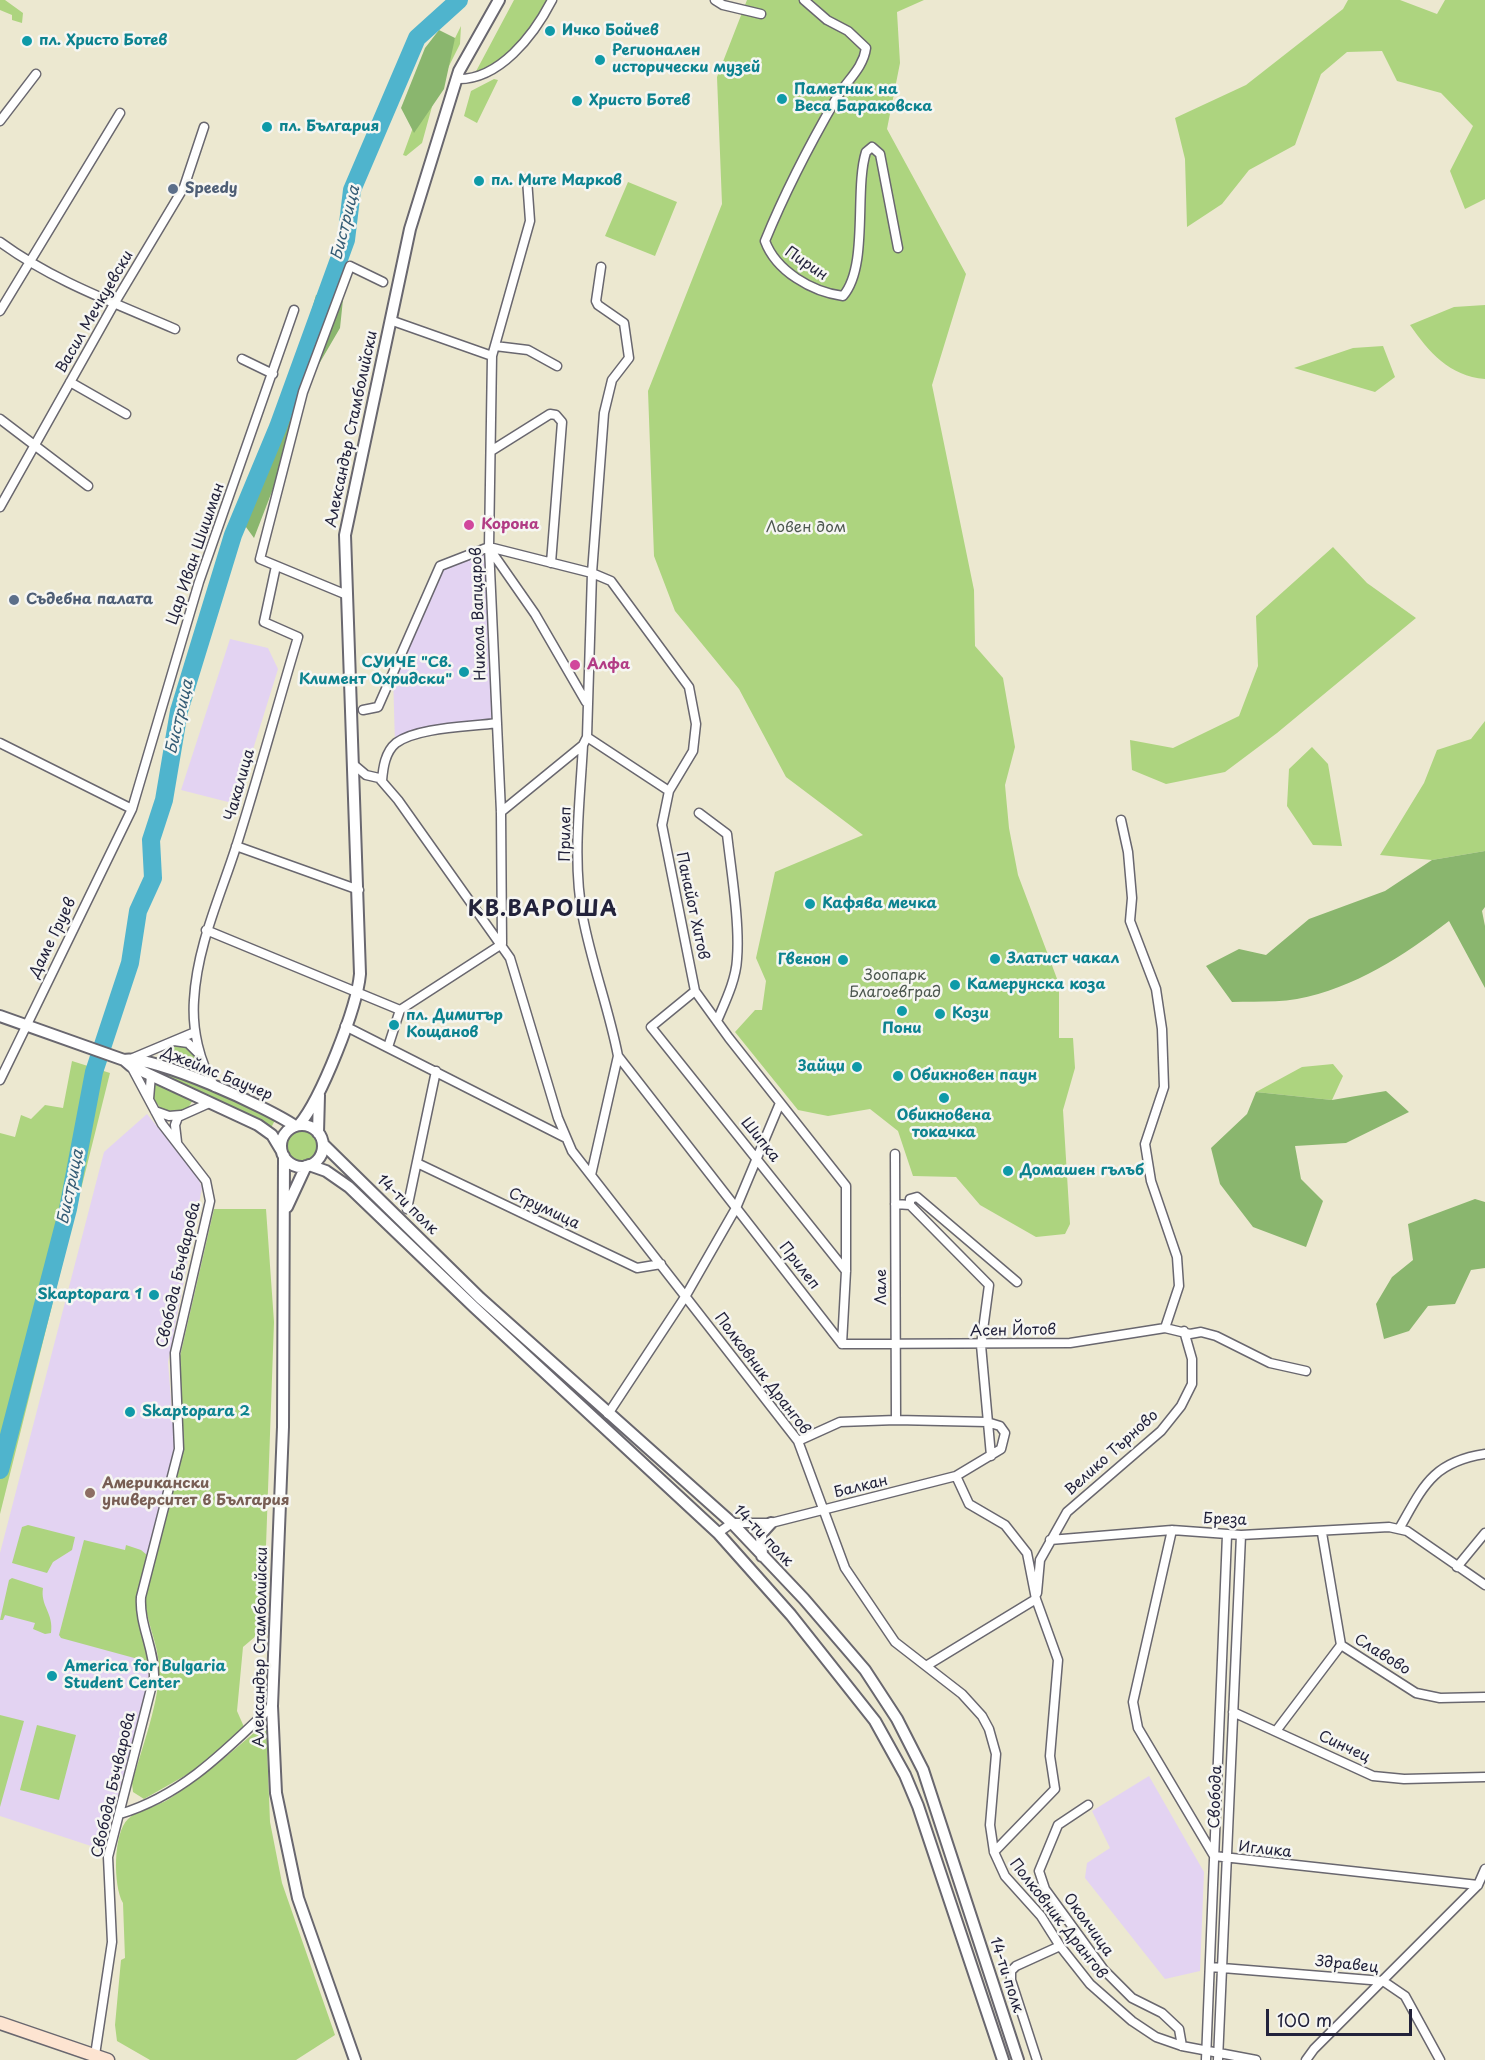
<!DOCTYPE html>
<html>
<head>
<meta charset="utf-8">
<style>
  body { margin:0 }
  #map { position:relative; width:1485px; height:2060px; overflow:hidden; background:#ece8d0; font-family:"Playpen Sans",sans-serif }
  canvas { display:block }
  .scale { position:absolute; left:1266px; top:2009px; width:146px; height:27px; box-sizing:border-box; border:3px solid #22223b; border-top:0; padding-left:8px; font-size:18px; line-height:21px; white-space:nowrap; color:#22223b; -webkit-text-stroke:4px #f6f6f2; paint-order:stroke }
</style>
</head>
<body>
<div id="map">
<canvas width="1485" height="2060"></canvas>
<div class="scale">100 m</div>
</div>
<script>
const ctx = document.querySelector('canvas').getContext('2d');
ctx.lineJoin = 'round';
function fill(path, color) { ctx.fillStyle = color; ctx.fill(path, 'evenodd'); }
function stroke(path, color, width, dash) { ctx.strokeStyle = color; ctx.lineWidth = width; ctx.lineCap = dash ? 'butt' : 'round'; ctx.setLineDash(dash || []); ctx.stroke(path); }
function write(font, color, halo, rows, align = 'center') {
  ctx.font = font + ' "Playpen Sans",sans-serif'; ctx.lineWidth = 5; ctx.setLineDash([]); ctx.textBaseline = 'middle'; ctx.strokeStyle = halo; ctx.fillStyle = color; for (const [text, x, y, turn = 0] of rows) {
    ctx.save(); ctx.translate(x, y); ctx.rotate((+turn || 0) * Math.PI / 180); ctx.textAlign = isNaN(turn) ? turn : align; if (halo) ctx.strokeText(text, 0, 0); ctx.fillText(text, 0, 0); ctx.restore();
  }
}
fill(new Path2D(`
  M 489,547 L 497,723 L 413,734 L 395,744 L 393,675 L 440,567 Z
  M 230,639 L 268,648 L 278,669 L 236,804 L 181,790 Z
  M 147,1114 L 198,1177 L 202,1188 L 168,1362 L 175,1450 L 137,1602 L 139,1625 L 149,1662 L 148,1685 L 103,1850 L 0,1816 L 0,1553 L 104,1152 Z
  M 1149,1776 L 1204,1872 L 1200,1971 L 1165,1979 L 1085,1878 L 1087,1863 L 1110,1848 L 1092,1811 Z`), '#e3d3f2');
fill(new Path2D(`
  M 0,0 L 5,0 L 23,13 L 22,23 L 12,20 L 12,15 L 0,10 Z
  M 514,0 L 547,0 C 532,31 503,62 473,77 Z
  M 747,0 L 924,0 L 897,12 L 900,63 L 887,129 L 966,274 L 932,385 L 974,590 L 975,646 L 1003,678 L 1015,747 L 1005,785 L 1009,828 L 1018,875 L 1059,984 L 1059,1038 L 1073,1038 L 1075,1068 L 1063,1110 L 1070,1224 L 1065,1234 L 1036,1237 L 980,1205 L 956,1177 L 913,1176 L 898,1131 L 870,1109 L 828,1116 L 798,1110 L 735,1032 L 755,1010 L 762,1010 L 766,981 L 756,958 L 775,872 L 863,835 L 786,777 L 739,689 L 675,611 L 654,556 L 648,391 L 722,204 L 717,77 Z
  M 1348,0 L 1400,0 L 1437,14 L 1445,0 L 1485,0 L 1485,199 L 1465,209 L 1450,171 L 1473,126 L 1441,93 L 1397,81 L 1382,51 L 1347,52 L 1321,74 L 1295,145 L 1249,170 L 1222,204 L 1187,227 L 1185,159 L 1175,118 L 1246,85 L 1343,9 Z
  M 461,26 L 460,44 L 436,92 L 422,143 L 406,156 L 403,155 L 419,111 Z
  M 494,79 L 498,80 L 477,123 L 464,116 L 471,91 Z
  M 628,182 L 677,202 L 655,256 L 605,236 Z
  M 1485,305 L 1485,379 C 1449,376 1429,352 1410,325 L 1454,307 Z
  M 1383,346 L 1395,377 L 1375,392 L 1294,368 L 1353,348 Z
  M 1333,547 L 1367,583 L 1416,618 L 1277,733 L 1225,772 L 1166,784 L 1132,770 L 1130,740 L 1173,748 L 1239,716 L 1258,666 L 1256,616 Z
  M 1485,721 L 1485,851 L 1432,860 L 1380,855 L 1424,783 L 1437,750 L 1471,739 Z
  M 1312,747 L 1328,764 L 1342,846 L 1313,845 L 1287,806 L 1289,769 Z
  M 174,1046 C 190,1046 203,1055 200,1073 L 159,1060 L 163,1052 Z
  M 72,1061 L 110,1073 L 0,1514 L 0,1133 L 15,1137 L 21,1115 L 31,1119 L 45,1105 L 63,1108 Z
  M 1333,1064 L 1343,1076 L 1332,1100 L 1256,1092 L 1302,1067 Z
  M 155,1070 L 160,1070 L 276,1118 L 270,1130 L 244,1113 Z
  M 153,1083 L 193,1100 L 188,1108 L 177,1112 L 161,1109 L 153,1098 Z
  M285 1146a16 16 0 1 1 32 0a16 16 0 1 1-32 0Z
  M 214,1209 L 266,1209 L 274,1322 L 263,1630 L 243,1647 L 237,1711 L 244,1727 L 209,1762 L 144,1799 L 133,1792 L 132,1783 C 141,1751 161,1697 159,1666 C 158,1643 146,1622 145,1598 L 183,1443 L 178,1365 Z
  M 28,1525 L 75,1537 L 72,1550 L 53,1562 L 47,1573 L 12,1563 L 22,1527 Z
  M 84,1540 L 125,1550 L 126,1545 L 141,1550 L 147,1555 L 137,1602 L 139,1625 L 149,1662 L 61,1638 L 59,1635 Z
  M 12,1578 L 43,1588 C 40,1606 54,1613 51,1633 L 45,1634 L 33,1629 L 35,1623 L 5,1615 L 3,1620 L 0,1620 L 9,1580 Z
  M 0,1715 L 24,1721 L 0,1807 Z
  M 266,1722 L 270,1822 L 282,1883 L 335,2035 L 296,2060 L 150,2060 L 117,2041 L 115,2025 L 121,1960 L 125,1958 L 123,1903 C 113,1886 113,1833 128,1819 C 138,1809 157,1807 169,1799 C 204,1776 235,1750 266,1722 Z
  M 37,1725 L 76,1735 L 59,1800 L 20,1790 Z`), '#add47f');
fill(new Path2D(`
  M 439,30 L 455,38 L 444,89 L 414,133 L 401,108 L 425,48 Z
  M 344,290 L 340,328 L 319,364 L 299,355 L 316,295 Z
  M 291,412 L 293,437 L 254,538 L 243,523 C 251,482 262,442 291,412 Z
  M 1485,851 L 1485,907 L 1482,911 L 1485,926 L 1485,988 L 1449,921 C 1403,956 1355,988 1297,999 C 1276,1003 1253,1001 1232,1002 L 1206,966 L 1239,949 L 1266,955 L 1309,919 L 1385,891 L 1432,860 Z
  M 1386,1091 L 1409,1112 L 1346,1143 L 1295,1146 L 1301,1179 L 1323,1201 L 1306,1247 L 1253,1227 L 1220,1184 L 1211,1148 L 1247,1114 L 1256,1092 L 1332,1100 Z
  M 1475,1199 L 1485,1202 L 1485,1268 L 1471,1270 L 1455,1304 L 1428,1306 L 1409,1331 L 1384,1339 L 1376,1304 L 1392,1277 L 1413,1260 L 1408,1224 Z`), '#8ab66e');
stroke(new Path2D(`
  M 0,1470 L 68,1209 L 94,1072 L 130,963 L 138,911 L 153,878 L 151,840 L 164,800 L 179,711 L 233,535 L 278,427 L 346,240 L 352,190 L 417,38 L 459,0`), '#4fb4cd', 18);
const minor = new Path2D(`
  M 715,0 L 723,5 L 761,14
  M 804,0 L 827,20 L 848,31 L 866,48 C 863,69 846,81 836,99 C 810,144 785,192 765,241 C 776,271 812,292 843,296 C 869,266 854,190 866,152 L 872,147 L 880,154 L 898,248
  M 456,79 C 499,81 534,35 552,0
  M 0,121 L 36,74
  M 0,242 C 53,281 115,303 175,329
  M 601,267 L 596,301 L 598,305 L 624,323 L 629,358 L 612,380 L 604,413 L 592,573 L 587,737 L 583,745 C 580,802 572,862 583,918 C 592,965 609,1009 618,1056 L 842,1344
  M 0,311 L 120,113
  M 390,320 L 492,356
  M 495,346 L 528,350 L 557,366
  M 242,359 L 273,374
  M 70,382 L 126,414
  M 0,419 L 88,486
  M 491,451 L 550,414 L 556,415 L 562,422 L 551,563
  M 0,507 L 114,304 L 184,187 L 204,127
  M 489,547 L 592,573 L 611,581 L 689,687 L 696,724 L 693,751 L 669,791 L 662,825 L 695,991 L 729,1038 L 846,1186 L 846,1271 L 842,1344
  M 489,548 L 535,614 L 586,702
  M 347,595 L 260,559 L 303,392 L 350,266 L 383,282
  M 363,710 L 378,707 L 440,566 L 489,547
  M 587,737 L 669,791
  M 0,743 L 132,809
  M 353,764 L 366,775 L 379,778 L 398,800 L 510,958 L 558,1118 L 572,1151 L 798,1441 L 845,1568 L 895,1642 L 962,1694 L 982,1716 L 989,1729 L 996,1754 L 990,1825 L 994,1852 L 1005,1876 L 1041,1916 L 1060,1946 L 1090,1984 L 1132,2021 L 1156,2037 L 1182,2046 L 1256,2060
  M 382,781 C 383,768 385,752 396,743 C 418,727 470,727 497,723
  M 501,812 L 583,745
  M 699,813 L 727,834 C 731,870 740,923 737,959 C 736,980 725,1002 717,1021
  M 1121,820 L 1128,852 L 1132,898 L 1130,921 L 1156,989 L 1162,1029 L 1164,1087 L 1145,1144 L 1151,1181 L 1177,1257 L 1179,1286 L 1165,1328
  M 236,846 L 359,890
  M 206,930 L 400,1010
  M 695,991 L 651,1027 L 846,1271
  M 400,1010 L 502,944 L 501,812 L 489,547 L 492,356 L 530,221 L 527,179
  M 345,1026 L 564,1137
  M 174,1041 L 188,1043 L 198,1053
  M 388,1047 L 400,1010
  M 133,1058 L 195,1032
  M 0,1080 L 132,809 L 199,582 L 294,310
  M 215,1087 C 199,1062 192,1029 194,1000 C 197,946 220,897 236,847 C 258,778 277,707 298,637 L 264,622 L 276,566
  M 149,1099 L 151,1075
  M 155,1111 L 169,1116 L 181,1115
  M 177,1142 L 175,1125 L 178,1117 L 207,1104
  M 895,1154 L 896,1420
  M 417,1163 L 637,1268 L 661,1264
  M 591,1175 L 618,1056
  M 895,1204 L 910,1205 L 989,1285 L 981,1345 L 991,1456
  M 910,1205 L 910,1199 L 917,1197 L 1017,1282
  M 407,1209 L 436,1071
  M 842,1344 L 1070,1343 L 1165,1328 L 1190,1334 L 1201,1332 L 1216,1336 L 1270,1363 L 1306,1371
  M 608,1414 L 685,1297 L 736,1208 L 780,1103
  M 956,1476 L 969,1504 L 1005,1525 L 1027,1553 L 1036,1599 L 1058,1660 L 1050,1756 L 1055,1789 L 994,1852
  M 1399,1529 C 1423,1487 1432,1462 1485,1454
  M 1172,1530 L 1133,1702 L 1138,1728 L 1214,1856 L 1478,1885
  M 718,1533 L 732,1523 L 771,1523 L 956,1476 L 1001,1449 L 1005,1433 L 1000,1426 L 987,1422 L 896,1420 L 840,1422 L 798,1441
  M 1322,1533 L 1341,1645 L 1416,1693 L 1440,1698 L 1485,1697
  M 1050,1540 L 1172,1530 L 1241,1535 L 1389,1527 L 1407,1531 L 1485,1585
  M 1457,1567 L 1485,1533
  M 1037,1593 L 1040,1560 L 1067,1512 L 1161,1431 L 1181,1406 L 1192,1384 L 1192,1359 L 1184,1331
  M 926,1666 L 1036,1599
  M 1233,1712 L 1373,1776 L 1404,1779 L 1485,1777
  M 1276,1731 L 1341,1645
  M 1088,1805 L 1058,1825 L 1039,1871 L 1045,1889 L 1104,1970 L 1132,1998 L 1162,2013 L 1179,2029 L 1182,2046
  M 120,1814 C 183,1795 226,1750 272,1706
  M 1210,1967 L 1383,1981 L 1405,1996 L 1440,2060
  M 95,2055 L 112,1942 L 108,1857 L 154,1677 C 155,1650 139,1625 141,1597 L 179,1449 L 175,1353 L 210,1201 L 206,1181 L 162,1124 L 131,1066
  M 1037,2060 L 1011,1980 L 1011,1971 L 1016,1966 L 1060,1946
  M 1206,2060 L 1227,1535
  M 1218,2060 L 1241,1535
  M 1306,2060 L 1314,2049 L 1478,1885 L 1485,1869`);
const tertiary = new Path2D(`
  M 0,1016 L 124,1060 L 131,1066 L 258,1125 L 272,1135 L 281,1150
  M 124,1060 C 152,1054 269,1108 295,1126
  M 299,1125 C 321,1099 357,1008 360,974 L 345,535 L 410,229 L 459,71 L 499,0
  M281 1146a21 21 0 1 1 42 0a21 21 0 1 1-42 0Z
  M 318,1133 L 319,1095
  M 323,1144 L 480,1298 L 732,1523 L 804,1599 L 865,1670 L 897,1719 L 923,1770 L 1018,2060
  M 284,1156 L 283,1427 L 272,1706 L 276,1793 L 298,1898 L 355,2060
  M 309,1165 L 326,1171 L 349,1187 L 474,1307 L 718,1533 L 791,1615 L 875,1721 L 905,1775 L 918,1806 L 1003,2060
  M 287,1207 L 306,1166
  M 762,1556 L 761,1534 L 771,1523`);
const secondary = new Path2D(`
  M 0,2023 L 108,2060`);
stroke(minor, '#69676f', 11);
stroke(tertiary, '#69676f', 14);
stroke(secondary, '#69676f', 15);
stroke(minor, '#fff', 8);
stroke(tertiary, '#fff', 10);
stroke(secondary, '#fde4d1', 12);
for (const [x, y, r, color] of [
  [550,31,6,"#0f9aa8"],
  [27,41,6,"#0f9aa8"],
  [600,60,6,"#0f9aa8"],
  [782,99,6,"#0f9aa8"],
  [577,101,6,"#0f9aa8"],
  [267,127,6,"#0f9aa8"],
  [479,181,6,"#0f9aa8"],
  [173,189,6,"#5c6f8a"],
  [469,525,6,"#d1479c"],
  [14,600,6,"#5c6f8a"],
  [575,665,6,"#d1479c"],
  [464,672,6,"#0f9aa8"],
  [810,904,6,"#0f9aa8"],
  [995,959,6,"#0f9aa8"],
  [843,960,6,"#0f9aa8"],
  [955,985,6,"#0f9aa8"],
  [902,1011,6,"#0f9aa8"],
  [940,1014,6,"#0f9aa8"],
  [394,1025,6,"#0f9aa8"],
  [857,1067,6,"#0f9aa8"],
  [898,1076,6,"#0f9aa8"],
  [944,1098,6,"#0f9aa8"],
  [1008,1171,6,"#0f9aa8"],
  [154,1295,6,"#0f9aa8"],
  [130,1412,6,"#0f9aa8"],
  [90,1493,6,"#8d6e63"],
  [52,1676,6,"#0f9aa8"]
]) { const dot = new Path2D(); dot.arc(x, y, r, 0, 2 * Math.PI); ctx.fillStyle = color; ctx.fill(dot); stroke(dot, '#f6f6f2', 2); }
write('bold 15px', '#0d838f', '#f6f6f2', [
  ["Ичко Бойчев",562,31],
  ["пл. Христо Ботев",39,41],
  ["Регионален",612,51],
  ["исторически музей",612,68],
  ["Паметник на",794,90],
  ["Веса Бараковска",794,107],
  ["Христо Ботев",589,101],
  ["пл. България",279,127],
  ["пл. Мите Марков",491,181],
  ["СУИЧЕ \"Св.",452,663,"right"],
  ["Климент Охридски\"",452,680,"right"],
  ["Кафява мечка",822,904],
  ["Златист чакал",1007,959],
  ["Гвенон",831,960,"right"],
  ["Камерунска коза",967,985],
  ["Кози",952,1014],
  ["пл. Димитър",406,1016],
  ["Кощанов",406,1033],
  ["Пони",902,1029,"center"],
  ["Зайци",845,1067,"right"],
  ["Обикновен паун",910,1076],
  ["Обикновена",944,1116,"center"],
  ["токачка",944,1133,"center"],
  ["Домашен гълъб",1020,1171],
  ["Skaptopara 1",142,1295,"right"],
  ["Skaptopara 2",142,1412],
  ["America for Bulgaria",64,1667],
  ["Student Center",64,1684]
], 'left');
write('bold 15px', '#4e5e75', '#f6f6f2', [
  ["Speedy",185,189],
  ["Съдебна палата",26,600]
], 'left');
write('15px', '#22223b', '#f6f6f2', [
  ["Пирин",806,264,34],
  ["Васил Мечкуевски",95,312,-60],
  ["Александър Стамболийски",352,429,-78],
  ["Цар Иван Шишман",196,554,-71],
  ["Никола Вапцаров",479,614,-92],
  ["Чакалица",240,785,-74],
  ["Прилеп",566,834,-89],
  ["Панайот Хитов",692,906,78],
  ["Даме Груев",53,938,-64],
  ["Джеймс Баучер",217,1074,22],
  ["Шипка",760,1140,51],
  ["14-ти полк",407,1205,44],
  ["Струмица",544,1209,25],
  ["Прилеп",799,1266,52],
  ["Свобода Бъчварова",179,1275,-77],
  ["Лале",882,1287,-90],
  ["Асен Йотов",1013,1331,-1],
  ["Полковник Дрангов",762,1374,53],
  ["Велико Търново",1112,1453,-42],
  ["Балкан",861,1487,-14],
  ["Бреза",1225,1520,2],
  ["14-ти полк",763,1536,46],
  ["Александър Стамболийски",261,1647,-89],
  ["Славово",1382,1655,32],
  ["Синчец",1344,1747,25],
  ["Свобода Бъчварова",114,1785,-77],
  ["Свобода",1216,1797,-88],
  ["Иглика",1265,1850,6],
  ["Полковник Дрангов",1058,1919,52],
  ["Околчица",1088,1925,54],
  ["Здравец",1347,1965,6],
  ["14-ти полк",1006,1975,72]
]);
write('bold 15px', '#b23c85', '#f6f6f2', [
  ["Корона",481,525],
  ["Алфа",587,665]
], 'left');
write('15px', '#4c574f', '#f6f6f2', [
  ["Ловен дом",806,528],
  ["Зоопарк",895,976],
  ["Благоевград",895,993]
]);
write('bold 15px', '#785e54', '#f6f6f2', [
  ["Американски",102,1484],
  ["университет в България",102,1501]
], 'left');
write('italic 16px', '#345c75', '#f6f6f2', [
  ["Бистрица",346,223,-76],
  ["Бистрица",180,717,-77],
  ["Бистрица",71,1187,-78]
]);
ctx.letterSpacing = '1.5px';
write('bold 21px', '#22223b', '#f6f6f2', [
  ["КВ.ВАРОША",543,910]
]);
ctx.letterSpacing = '0px';
</script>
</body>
</html>
